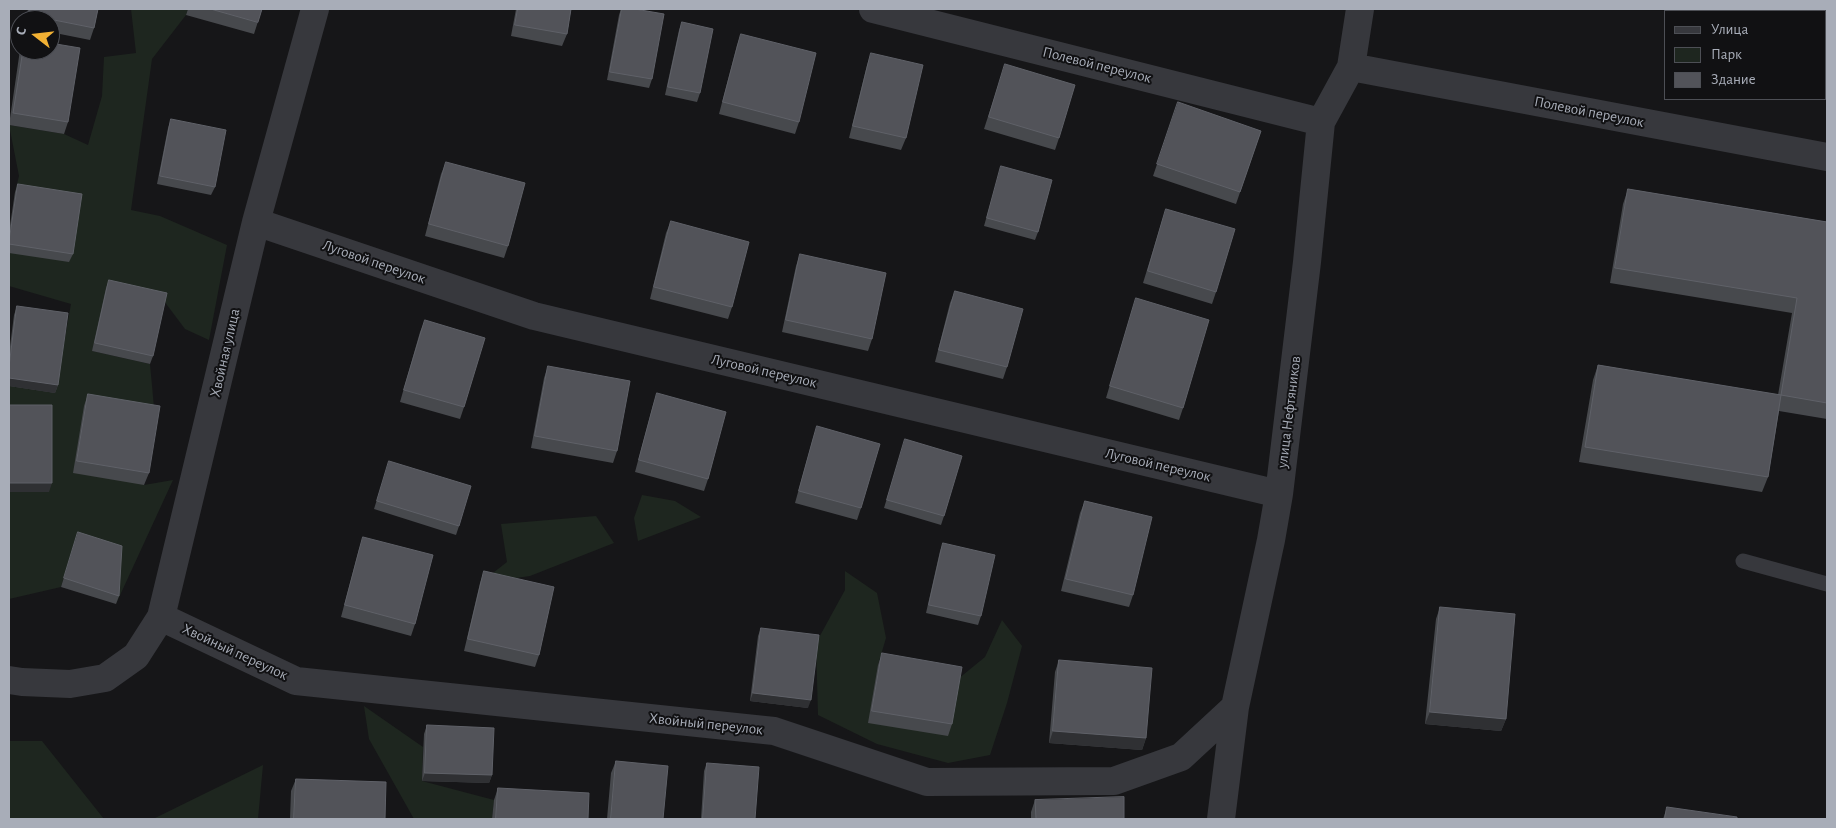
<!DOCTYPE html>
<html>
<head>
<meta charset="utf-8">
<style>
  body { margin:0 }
  #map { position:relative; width:1836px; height:828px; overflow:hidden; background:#161618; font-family:"Alegreya Sans",sans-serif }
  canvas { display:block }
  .frame { position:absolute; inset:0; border:10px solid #a8adb8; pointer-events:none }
  .legend { position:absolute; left:1664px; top:10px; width:162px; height:90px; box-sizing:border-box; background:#111113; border:1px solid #4d4f55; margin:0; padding:6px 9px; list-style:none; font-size:15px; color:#a8adb8 }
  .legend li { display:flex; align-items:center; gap:10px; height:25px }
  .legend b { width:25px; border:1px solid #4d4f55 }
  .north { position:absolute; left:10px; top:10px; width:50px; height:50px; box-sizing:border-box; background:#111113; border:1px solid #4d4f55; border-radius:50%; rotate:286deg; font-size:14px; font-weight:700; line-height:20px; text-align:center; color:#a8adb8 }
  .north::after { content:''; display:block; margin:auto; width:18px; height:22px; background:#f2b134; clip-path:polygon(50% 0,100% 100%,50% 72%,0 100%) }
</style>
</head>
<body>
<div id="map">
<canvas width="1836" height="828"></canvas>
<div class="frame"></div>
<ul class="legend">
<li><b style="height:6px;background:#37383d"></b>Улица</li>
<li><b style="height:14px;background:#1e261f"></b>Парк</li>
<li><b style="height:14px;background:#525359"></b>Здание</li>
</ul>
<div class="north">С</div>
</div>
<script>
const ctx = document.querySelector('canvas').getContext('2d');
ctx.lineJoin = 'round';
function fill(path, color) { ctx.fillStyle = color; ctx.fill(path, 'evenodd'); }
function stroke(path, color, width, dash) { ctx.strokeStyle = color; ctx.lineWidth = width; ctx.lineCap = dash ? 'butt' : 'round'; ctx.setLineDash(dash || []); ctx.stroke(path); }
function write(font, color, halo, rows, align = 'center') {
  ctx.font = font + ' "Alegreya Sans",sans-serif'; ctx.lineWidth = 4; ctx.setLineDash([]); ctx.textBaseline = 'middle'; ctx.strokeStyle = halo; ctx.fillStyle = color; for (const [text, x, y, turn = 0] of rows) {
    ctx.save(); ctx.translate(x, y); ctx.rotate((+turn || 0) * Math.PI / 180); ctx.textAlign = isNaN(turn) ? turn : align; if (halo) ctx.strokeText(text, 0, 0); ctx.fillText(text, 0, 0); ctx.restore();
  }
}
fill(new Path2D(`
  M 131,9 L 188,9 L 186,15 L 152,59 L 131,210 L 160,216 L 227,245 L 209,340 L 185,329 L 164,301 L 92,351 L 150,364 L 155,418 L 144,485 L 173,480 L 116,604 L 119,555 L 75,541 L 61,587 L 9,599 L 9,492 L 49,491 L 9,414 L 9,386 L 55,393 L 71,304 L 9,286 L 9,253 L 15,192 L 19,176 L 9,125 L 64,134 L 88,145 L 102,96 L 104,57 L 136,53 Z
  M 1721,9 L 1827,9 L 1827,71 L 1825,70 L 1825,11 L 1720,11 Z
  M 642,495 L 675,501 L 701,517 L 638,541 L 634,518 Z
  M 596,516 L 614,543 L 530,576 L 480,583 L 507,562 L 501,524 Z
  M 845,571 L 877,593 L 886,638 L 878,665 L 958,679 L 985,657 L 1002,620 L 1022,646 L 1007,703 L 990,755 L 948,763 L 877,744 L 818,715 L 816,643 L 845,590 Z
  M 364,706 L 423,747 L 422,781 L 494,800 L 492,819 L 414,819 L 369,739 Z
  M 9,741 L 42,741 L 104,819 L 9,819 Z
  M 263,765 L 258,819 L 153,819 Z`), '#1e261f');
stroke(new Path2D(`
  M 1743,561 L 1827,584`), '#37383d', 15);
stroke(new Path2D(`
  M 873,9 L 1321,122
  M 1351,67 L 1827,157
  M 256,222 L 534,316 L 1279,494
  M 161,617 L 296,681 L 774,731 L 927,782 L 1114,781 L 1181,757 L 1235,707
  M 9,680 L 22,682 L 70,684 L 105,678 L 136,656 L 161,617 L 256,222 L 315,9
  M 1221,819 L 1235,707 L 1271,540 L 1279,494 L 1307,262 L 1321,122 L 1351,67 L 1360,9`), '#37383d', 28);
fill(new Path2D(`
  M 28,9 L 98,9 L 94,28 L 90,40 L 50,32 L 50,20 L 26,20 Z
  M 188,9 L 262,9 L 254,34 L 186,15 Z
  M 516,9 L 571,9 L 567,34 L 562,46 L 511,36 Z
  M 621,9 L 652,79 L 649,88 L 607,80 L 619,15 Z
  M 682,22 L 700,93 L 697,102 L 665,95 L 679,30 Z
  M 741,34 L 799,122 L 795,134 L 719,114 L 737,45 Z
  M 20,50 L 50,50 L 68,122 L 64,134 L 9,125 Z
  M 871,53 L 906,138 L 901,150 L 849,138 L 867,65 Z
  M 1005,64 L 1059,138 L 1055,150 L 984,129 Z
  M 1174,114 L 1261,131 L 1236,204 L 1153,176 Z
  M 171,119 L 215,187 L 211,195 L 157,184 L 168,128 Z
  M 446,162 L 508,246 L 504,258 L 425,236 L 441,174 Z
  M 1001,166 L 1038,232 L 1035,240 L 984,226 Z
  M 18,184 L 73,254 L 69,262 L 9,253 L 9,232 L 15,192 Z
  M 1628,189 L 1827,222 L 1827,419 L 1779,411 L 1768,477 L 1762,492 L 1579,462 L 1593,380 L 1598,365 L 1778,395 L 1792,313 L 1610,283 L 1623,204 Z
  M 1166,209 L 1216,292 L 1212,304 L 1143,283 L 1162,221 Z
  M 671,221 L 732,307 L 728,319 L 650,299 L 666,233 Z
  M 800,254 L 872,339 L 868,351 L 782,332 L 796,266 Z
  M 109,280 L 153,356 L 150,364 L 92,351 L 106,288 Z
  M 955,291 L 1007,367 L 1003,379 L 935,362 L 950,303 Z
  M 1136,298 L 1183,408 L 1179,420 L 1106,398 L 1132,310 Z
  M 17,306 L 58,385 L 55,393 L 9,386 L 9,354 L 14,315 Z
  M 425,320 L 464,407 L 460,419 L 400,402 L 420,332 Z
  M 548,366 L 617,451 L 613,463 L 531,448 L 544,378 Z
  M 657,393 L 708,479 L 704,491 L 635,472 L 653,405 Z
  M 88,394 L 149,473 L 144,485 L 73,473 L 84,406 Z
  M 817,426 L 861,508 L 857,520 L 795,503 L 813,438 Z
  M 905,439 L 944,516 L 941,525 L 884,508 Z
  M 389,461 L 459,526 L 456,535 L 374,509 Z
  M 1085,501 L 1133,595 L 1129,607 L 1061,591 L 1080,513 Z
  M 363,537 L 415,624 L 411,636 L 341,617 L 359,549 Z
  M 75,541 L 119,596 L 116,604 L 61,587 Z
  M 943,543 L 981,616 L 978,625 L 926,613 L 940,551 Z
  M 484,571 L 539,655 L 535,667 L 464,651 L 480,583 Z
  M 1440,607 L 1506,719 L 1501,731 L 1425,724 L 1436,619 Z
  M 761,628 L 808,708 L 750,701 L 758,636 Z
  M 882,653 L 952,724 L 948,736 L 868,723 L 878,665 Z
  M 1059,660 L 1146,738 L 1142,750 L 1049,743 L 1055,672 Z
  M 427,725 L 492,775 L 489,783 L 422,781 L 424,734 Z
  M 616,761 L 663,819 L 607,819 L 611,773 Z
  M 707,763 L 755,819 L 701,819 L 704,771 Z
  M 296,779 L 385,819 L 290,819 L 291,791 Z
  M 498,788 L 588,819 L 492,819 L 494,800 Z
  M 1035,800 L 1124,819 L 1031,819 L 1031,812 Z
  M 1667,807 L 1737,819 L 1663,819 Z`), '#47494d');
fill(new Path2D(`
  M 9,378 L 58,385 L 55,393 L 9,386 Z
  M 9,483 L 52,483 L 49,492 L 9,492 Z
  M 753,693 L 811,700 L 808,708 L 750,701 Z
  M 1430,712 L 1506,719 L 1501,731 L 1425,724 Z
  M 1053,731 L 1146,738 L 1142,750 L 1049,743 Z
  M 425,773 L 492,775 L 489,783 L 422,781 Z`), '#2f3033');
const building = new Path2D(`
  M 30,9 L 98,9 L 94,28 L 29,15 Z
  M 211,9 L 262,9 L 258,22 Z
  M 518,9 L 571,9 L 567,34 L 515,25 Z
  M 622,9 L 635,9 L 664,14 L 652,79 L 610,72 Z
  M 682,22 L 713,29 L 700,93 L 668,87 Z
  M 741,34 L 816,53 L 799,122 L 723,102 Z
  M 50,43 L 80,48 L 68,122 L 13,113 L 23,50 L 50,50 Z
  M 871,53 L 923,65 L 906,138 L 853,126 Z
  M 1005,64 L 1075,85 L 1059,138 L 989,117 Z
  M 1178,102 L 1261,131 L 1240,192 L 1157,164 Z
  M 171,119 L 226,130 L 215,187 L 160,176 Z
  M 446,162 L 525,183 L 508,246 L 429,224 Z
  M 1001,166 L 1052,180 L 1038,232 L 987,218 Z
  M 18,184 L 82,194 L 73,254 L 9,244 Z
  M 1628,189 L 1827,222 L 1827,403 L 1781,395 L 1768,477 L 1585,447 L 1598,365 L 1781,395 L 1797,298 L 1615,268 Z
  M 1166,209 L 1235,229 L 1216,292 L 1148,271 Z
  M 671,221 L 749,242 L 732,307 L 654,287 Z
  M 800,254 L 886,273 L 872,339 L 786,320 Z
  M 109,280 L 167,293 L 153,356 L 95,343 Z
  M 955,291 L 1023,309 L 1007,367 L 939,350 Z
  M 1136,298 L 1209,320 L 1183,408 L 1110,386 Z
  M 17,306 L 68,313 L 58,385 L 9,378 L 9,367 Z
  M 425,320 L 485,338 L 464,407 L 404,390 Z
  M 548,366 L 630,381 L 617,451 L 535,436 Z
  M 657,393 L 726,412 L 708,479 L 639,460 Z
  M 88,394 L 160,406 L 149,473 L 77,461 Z
  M 9,405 L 52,405 L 52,483 L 9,483 Z
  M 817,426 L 880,444 L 861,508 L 799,491 Z
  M 905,439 L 962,456 L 944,516 L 887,500 Z
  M 389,461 L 471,486 L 459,526 L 377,501 Z
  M 1085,501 L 1152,517 L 1133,595 L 1066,579 Z
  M 78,532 L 122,546 L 119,596 L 64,578 Z
  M 363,537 L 433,555 L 415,624 L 345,605 Z
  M 943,543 L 995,555 L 981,616 L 929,605 Z
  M 484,571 L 554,587 L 539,655 L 468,639 Z
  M 1440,607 L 1515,614 L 1506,719 L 1430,712 Z
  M 761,628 L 819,635 L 811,700 L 753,693 Z
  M 882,653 L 962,667 L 952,724 L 872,711 Z
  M 1059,660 L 1152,668 L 1146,738 L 1053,731 Z
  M 427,725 L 494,728 L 492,775 L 425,773 Z
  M 616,761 L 668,766 L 663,819 L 611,819 Z
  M 707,763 L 759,767 L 755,819 L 703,819 Z
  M 296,779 L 386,782 L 385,819 L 294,819 Z
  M 498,788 L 589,793 L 588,819 L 496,819 Z
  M 1124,797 L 1124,819 L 1036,819 L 1035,800 Z
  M 1667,807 L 1737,817 L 1737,819 L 1665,819 Z`);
fill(building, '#525359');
stroke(building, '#5f6168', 1);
write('15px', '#a8adb8', '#111113', [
  ["Полевой переулок",1097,65,14],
  ["Полевой переулок",1589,112,11],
  ["Луговой переулок",374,262,19],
  ["Хвойная улица",225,353,-77],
  ["Луговой переулок",764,371,13],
  ["улица Нефтяников",1289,412,-83],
  ["Луговой переулок",1158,465,13],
  ["Хвойный переулок",235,652,25],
  ["Хвойный переулок",706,724,6]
]);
</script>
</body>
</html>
